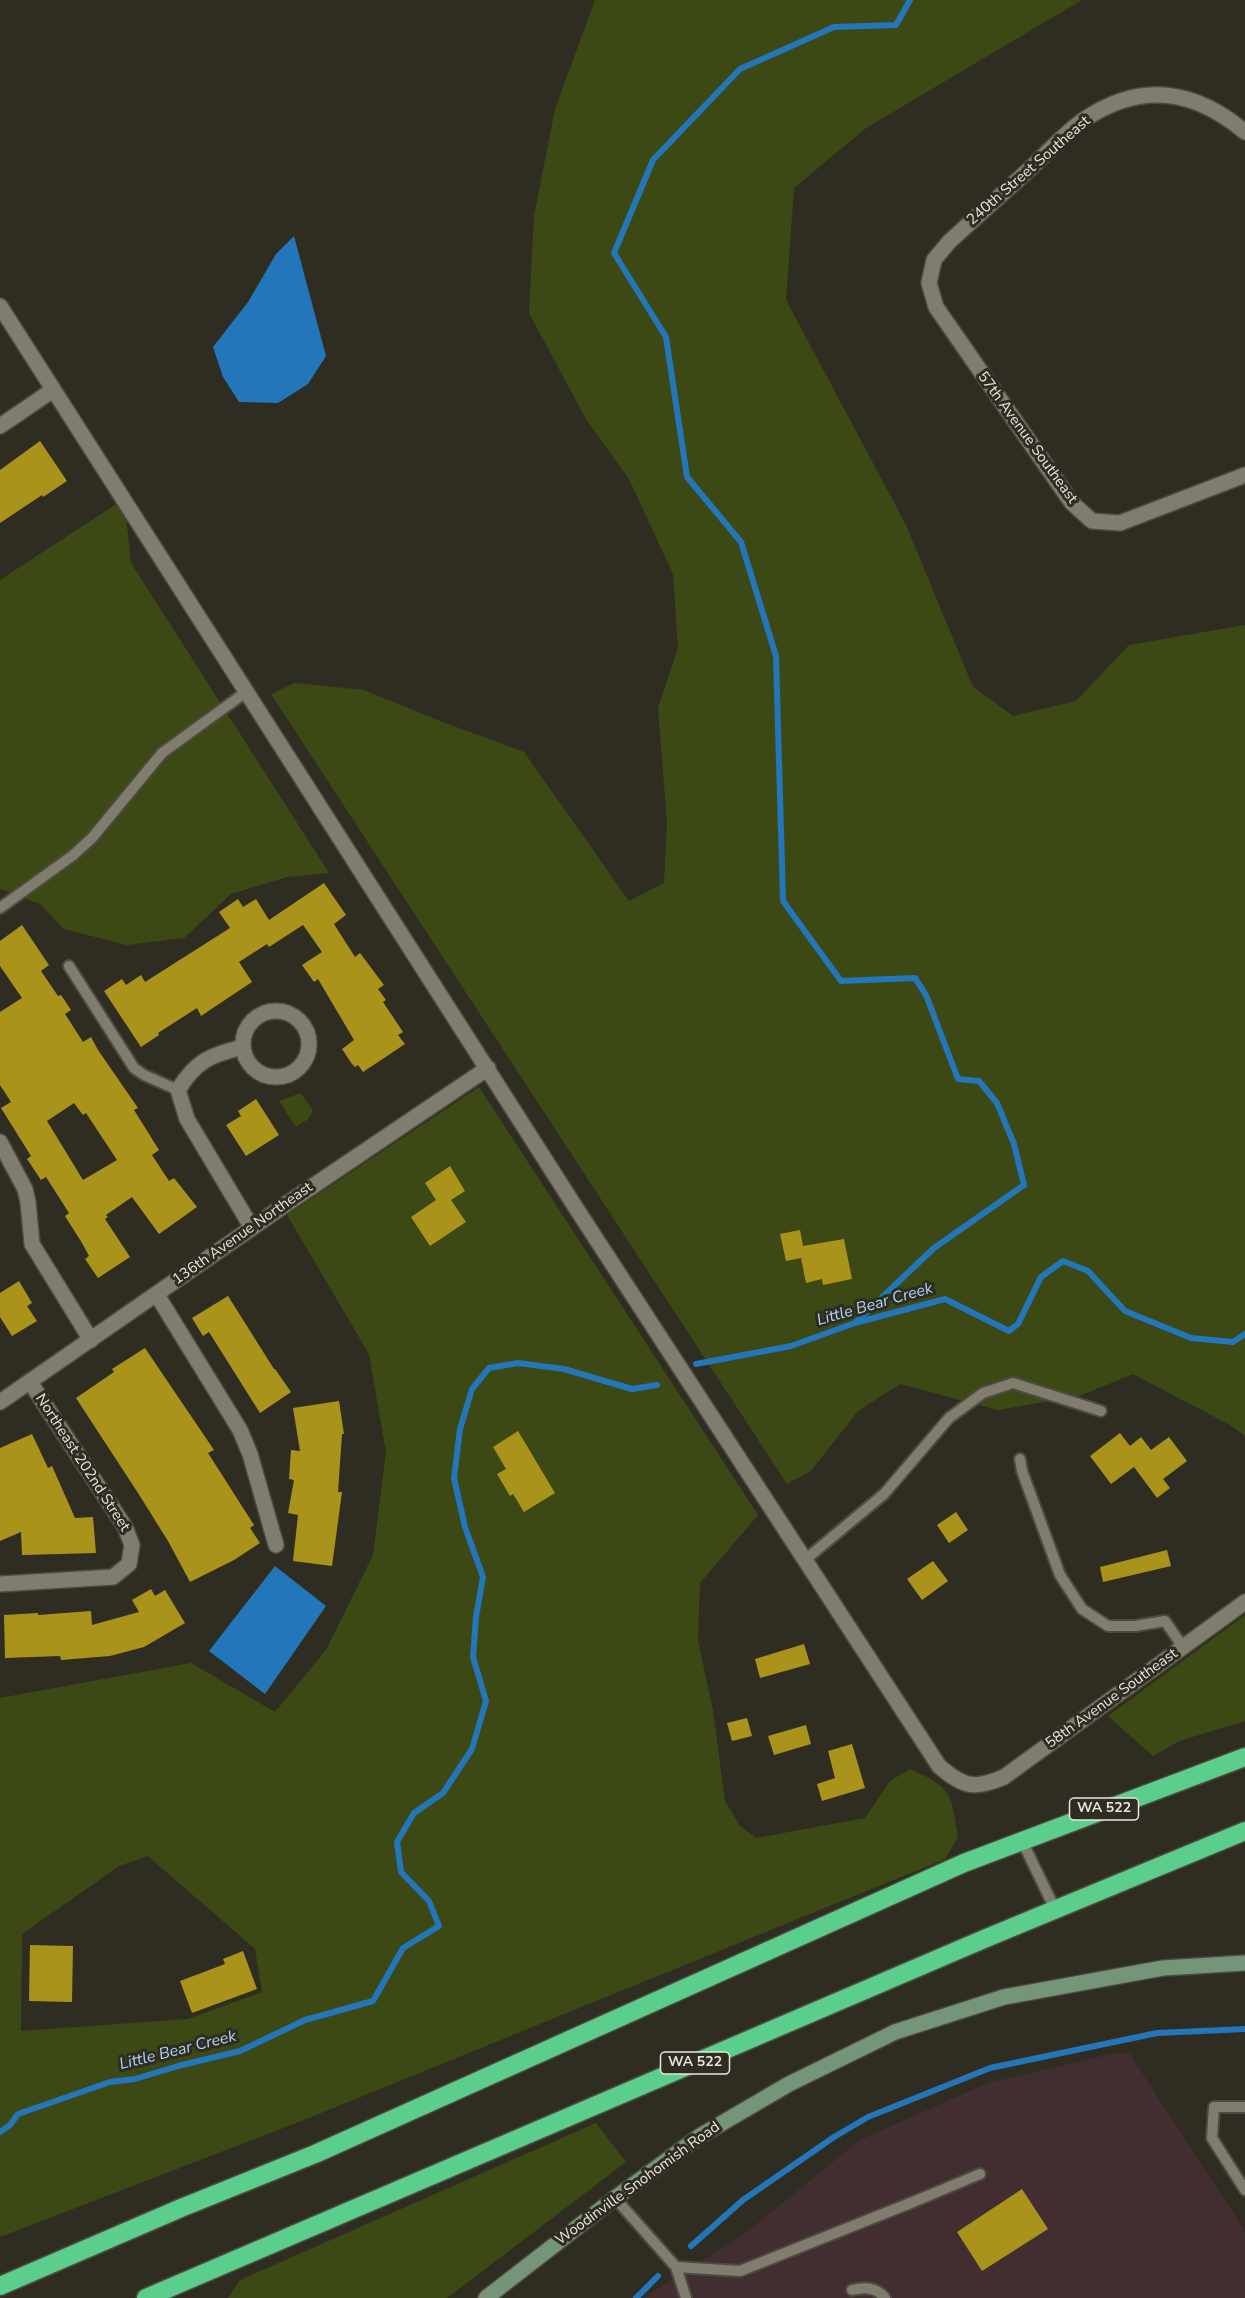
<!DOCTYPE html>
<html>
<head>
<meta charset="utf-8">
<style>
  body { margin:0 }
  canvas { display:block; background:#2f2d21 }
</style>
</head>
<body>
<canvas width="1245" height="2298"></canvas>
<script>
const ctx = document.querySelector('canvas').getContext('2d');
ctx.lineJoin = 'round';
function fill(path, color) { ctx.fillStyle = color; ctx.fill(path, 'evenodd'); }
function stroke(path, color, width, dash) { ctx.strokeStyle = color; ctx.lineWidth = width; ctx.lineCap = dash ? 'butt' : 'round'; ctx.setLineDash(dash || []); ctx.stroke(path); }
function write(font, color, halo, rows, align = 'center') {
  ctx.font = font + ' "Nunito Sans",sans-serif'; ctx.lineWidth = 6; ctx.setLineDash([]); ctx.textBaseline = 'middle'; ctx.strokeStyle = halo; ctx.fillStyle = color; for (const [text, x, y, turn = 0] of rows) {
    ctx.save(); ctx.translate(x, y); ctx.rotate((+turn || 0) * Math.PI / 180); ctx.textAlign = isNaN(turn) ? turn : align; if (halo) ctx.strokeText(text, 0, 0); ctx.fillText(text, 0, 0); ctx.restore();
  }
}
fill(new Path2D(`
  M 1129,2053 L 1245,2231 L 1245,2298 L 644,2298 L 748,2231 L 860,2140 L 988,2083 L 1111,2054 Z`), '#422e31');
fill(new Path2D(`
  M 595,0 L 1082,0 L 866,128 L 794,188 L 786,300 L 906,525 L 973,687 L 1013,716 L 1076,701 L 1129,645 L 1245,625 L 1245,1436 L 1230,1425 L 1133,1374 L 1079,1396 L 998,1410 L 900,1384 L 858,1411 L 811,1471 L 787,1484 L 271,694 L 295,683 L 364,690 L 440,721 L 524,752 L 629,901 L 664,883 L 667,822 L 658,708 L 678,648 L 673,574 L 629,479 L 587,421 L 529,313 L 534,216 L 555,109 Z
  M 124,499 L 131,563 L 329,873 L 287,877 L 231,894 L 184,938 L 127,945 L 64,929 L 40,904 L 0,889 L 0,580 Z
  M 479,1087 L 758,1515 L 700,1583 L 698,1640 L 713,1711 L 725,1801 L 740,1826 L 756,1838 L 865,1818 L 890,1781 L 910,1769 C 953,1788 951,1793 958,1837 L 945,1859 L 304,2120 L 0,2237 L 0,1698 L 191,1663 L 275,1712 L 326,1650 L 373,1555 L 386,1452 L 369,1354 L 287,1215 ZM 148,1856 L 255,1949 L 262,1992 L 188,2019 L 21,2031 L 22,1934 L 119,1866 Z
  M 301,1093 L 313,1111 L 308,1119 L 296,1127 L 279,1101 Z
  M 1245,1615 L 1245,1721 L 1179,1741 L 1153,1756 L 1108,1716 Z
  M 596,2123 L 626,2162 L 447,2298 L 228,2298 L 240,2280 Z`), '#3d4914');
fill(new Path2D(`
  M 294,236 L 326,356 L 308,384 L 278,403 L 239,402 L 223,377 L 213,347 L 248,302 L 276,254 Z
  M 275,1566 L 326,1606 L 265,1694 L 209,1651 Z`), '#2276b9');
stroke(new Path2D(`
  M 855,1323 L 934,1248 L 1024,1185 L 1014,1144 L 997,1103 L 979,1081 L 958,1079 L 926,995 L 915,978 L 841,981 L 783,901 L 776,656 L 741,542 L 687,477 L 666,337 L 614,253 L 653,160 L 740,69 L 834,27 L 896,25 L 910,0
  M 696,1364 L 791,1346 L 855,1323 L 945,1299 L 1009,1331 L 1018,1324 L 1041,1277 L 1063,1261 L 1088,1271 L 1125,1311 L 1191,1338 L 1233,1342 L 1245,1334
  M 0,2132 L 10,2125 L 18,2114 L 110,2082 L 135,2079 L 178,2066 L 240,2051 L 305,2020 L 373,2001 L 403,1948 L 439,1926 L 429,1901 L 401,1872 L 397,1842 L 414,1813 L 443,1793 L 472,1749 L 486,1701 L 473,1657 L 476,1617 L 483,1577 L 465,1527 L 454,1478 L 460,1429 L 472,1389 L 489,1368 L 518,1363 L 564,1369 L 632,1389 L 657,1385
  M 691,2246 L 743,2200 L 834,2137 L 868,2117 L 990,2068 L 1157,2033 L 1245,2029
  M 636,2298 L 658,2276`), '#2276b9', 6);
fill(new Path2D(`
  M 40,441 L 67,481 L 43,497 L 42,495 L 0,523 L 0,470 Z
  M 324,883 L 346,915 L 334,924 L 355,957 L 360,953 L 384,985 L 378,989 L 386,1000 L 383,1002 L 403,1032 L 398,1035 L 405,1044 L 363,1072 L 358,1065 L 355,1067 L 352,1064 L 342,1049 L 354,1040 L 318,979 L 314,982 L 302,965 L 322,952 L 303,925 L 269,947 L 267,944 L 239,962 L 252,982 L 201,1016 L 197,1008 L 158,1033 L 159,1035 L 141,1047 L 104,991 L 122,979 L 126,985 L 141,975 L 145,982 L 230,928 L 219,912 L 238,899 L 243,907 L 256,899 L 269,920 Z
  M 22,925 L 49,965 L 41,971 L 58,996 L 61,995 L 71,1010 L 65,1014 L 83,1042 L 91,1037 L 98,1050 L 138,1108 L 134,1110 L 159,1150 L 152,1155 L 169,1181 L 174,1178 L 197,1207 L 159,1234 L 132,1197 L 106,1215 L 108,1217 L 105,1219 L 130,1257 L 98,1278 L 85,1259 L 89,1256 L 82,1243 L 65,1216 L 69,1213 L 46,1177 L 41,1180 L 27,1159 L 31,1156 L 1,1108 L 11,1102 L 0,1085 L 0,1012 L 22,998 L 0,966 L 0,941 ZM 74,1103 L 83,1115 L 86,1113 L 117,1160 L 83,1180 L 47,1121 Z
  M 256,1099 L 279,1135 L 246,1156 L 226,1125 L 241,1116 L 238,1111 Z
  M 450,1166 L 465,1191 L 451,1200 L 466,1222 L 430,1246 L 411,1217 L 436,1200 L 425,1183 Z
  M 800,1230 L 803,1246 L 844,1239 L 852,1279 L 823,1285 L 822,1279 L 806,1283 L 801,1258 L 786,1261 L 780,1234 Z
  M 19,1281 L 32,1303 L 27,1306 L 37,1321 L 12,1336 L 0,1317 L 0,1293 Z
  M 228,1296 L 274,1369 L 275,1369 L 291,1392 L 260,1413 L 209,1332 L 203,1336 L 192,1318 Z
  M 145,1348 L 214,1450 L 208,1453 L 254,1525 L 250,1528 L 260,1543 L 234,1560 L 190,1582 L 168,1541 L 138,1493 L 76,1398 L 114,1372 L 112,1369 Z
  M 339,1401 L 344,1434 L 342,1434 L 338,1492 L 342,1492 L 332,1566 L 293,1561 L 298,1515 L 288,1513 L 294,1480 L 289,1479 L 291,1450 L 300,1451 L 293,1408 Z
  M 518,1431 L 555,1493 L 524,1512 L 513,1494 L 510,1496 L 497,1474 L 506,1469 L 493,1447 Z
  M 1120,1433 L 1130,1446 L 1141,1437 L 1151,1450 L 1169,1437 L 1187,1461 L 1163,1479 L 1170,1488 L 1157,1498 L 1134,1467 L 1111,1484 L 1090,1456 Z
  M 32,1434 L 48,1468 L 52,1466 L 75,1518 L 93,1517 L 96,1553 L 22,1555 L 21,1532 L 0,1541 L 0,1448 Z
  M 956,1512 L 968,1530 L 949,1543 L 937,1525 Z
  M 1167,1550 L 1171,1566 L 1103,1582 L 1100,1567 Z
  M 933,1561 L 948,1581 L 922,1600 L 907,1579 Z
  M 151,1589 L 155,1596 L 165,1590 L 185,1623 L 144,1647 L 110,1656 L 61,1660 L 60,1656 L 5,1658 L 4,1615 L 38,1613 L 38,1615 L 91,1611 L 92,1625 L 139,1612 L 132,1600 Z
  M 804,1644 L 810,1664 L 760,1678 L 755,1659 Z
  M 747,1718 L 752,1736 L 732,1741 L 727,1723 Z
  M 806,1725 L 811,1744 L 774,1755 L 768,1736 Z
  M 852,1744 L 865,1788 L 822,1801 L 817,1784 L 835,1778 L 828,1751 Z
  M 30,1945 L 73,1946 L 72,2002 L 29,2001 Z
  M 243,1951 L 257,1989 L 192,2013 L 180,1981 L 225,1964 L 223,1959 Z
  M 1022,2189 L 1048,2229 L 982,2271 L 957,2232 Z`), '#aa931b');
const service = new Path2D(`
  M 0,908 L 72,856 L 92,838 L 162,753 L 246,692
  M 69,966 L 134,1068 L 144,1075 L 178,1090
  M 1020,1459 L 1022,1471 L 1060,1575 L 1082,1609 L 1108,1626 L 1135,1626 L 1165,1621 L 1183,1647
  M 806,1559 L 884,1494 L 949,1418 L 983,1393 L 1013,1383 L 1101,1411
  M 1022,1841 L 1055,1909
  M 1245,2107 L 1214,2107 L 1212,2138 L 1245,2190
  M 615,2198 L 676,2267 L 740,2271 L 913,2202 L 980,2174
  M 676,2267 L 686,2298
  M 852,2290 C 865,2287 876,2287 885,2298`);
const minor = new Path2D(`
  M 1245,132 C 1195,90 1142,81 1085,119 C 1067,131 1050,150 1034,165 C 1006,191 977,216 949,242 L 934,260 L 929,283 L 936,307 L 1072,503 L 1092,521 L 1120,523 L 1245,475
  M 0,426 L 53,390
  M243 1044a33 33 0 1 1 66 0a33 33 0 1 1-66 0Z
  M 243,1047 C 210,1055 196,1061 178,1090 L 187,1119 L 252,1228
  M 0,1142 L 25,1189 L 28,1202 L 32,1244 L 91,1340
  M 157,1295 L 240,1430 L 250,1454 L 276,1545
  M 0,1584 L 113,1577 L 129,1564 L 132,1545 L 125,1527 L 30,1382`);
const tertiary = new Path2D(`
  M 0,306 L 576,1208 L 939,1766 C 963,1787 974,1790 1004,1777 L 1245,1602
  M 0,1402 L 282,1207 L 488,1068`);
const secondary = new Path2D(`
  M 486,2298 L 615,2198 L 700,2136 L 789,2084 L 895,2032 L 1004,1997 L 1163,1968 L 1245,1963`);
const motorway = new Path2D(`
  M 0,2286 L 181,2208 L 315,2154 L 964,1863 L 1245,1757
  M 146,2298 L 984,1939 L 1245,1831`);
stroke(service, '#4d4b41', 14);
stroke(minor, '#4d4b41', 18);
stroke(tertiary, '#4d4b41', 18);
stroke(secondary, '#4d4b41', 18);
stroke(motorway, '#4d4b41', 21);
stroke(service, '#807d6f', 10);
stroke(minor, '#807d6f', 15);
stroke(tertiary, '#807d6f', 15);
stroke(secondary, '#759578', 15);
stroke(motorway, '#5bce8c', 18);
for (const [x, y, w] of [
  [1104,1809,69],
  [695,2063,69]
]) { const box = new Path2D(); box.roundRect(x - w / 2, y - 11, w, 22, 4.5); ctx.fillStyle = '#2f2d21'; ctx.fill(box); stroke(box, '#e7e5de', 1.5); }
write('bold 14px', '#e7e5de', null, [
  ["WA 522",1104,1809],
  ["WA 522",695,2063]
]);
write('15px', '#e7e5de', '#2f2d21', [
  ["240th Street Southeast",1029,171,-41],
  ["57th Avenue Southeast",1027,438,54],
  ["136th Avenue Northeast",243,1234,-35],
  ["Northeast 202nd Street",82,1463,57],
  ["58th Avenue Southeast",1112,1699,-36],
  ["Woodinville Snohomish Road",638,2184,-36]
]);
write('italic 16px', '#afd4f8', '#2f2d21', [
  ["Little Bear Creek",875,1305,-16],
  ["Little Bear Creek",178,2051,-14]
]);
</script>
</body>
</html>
